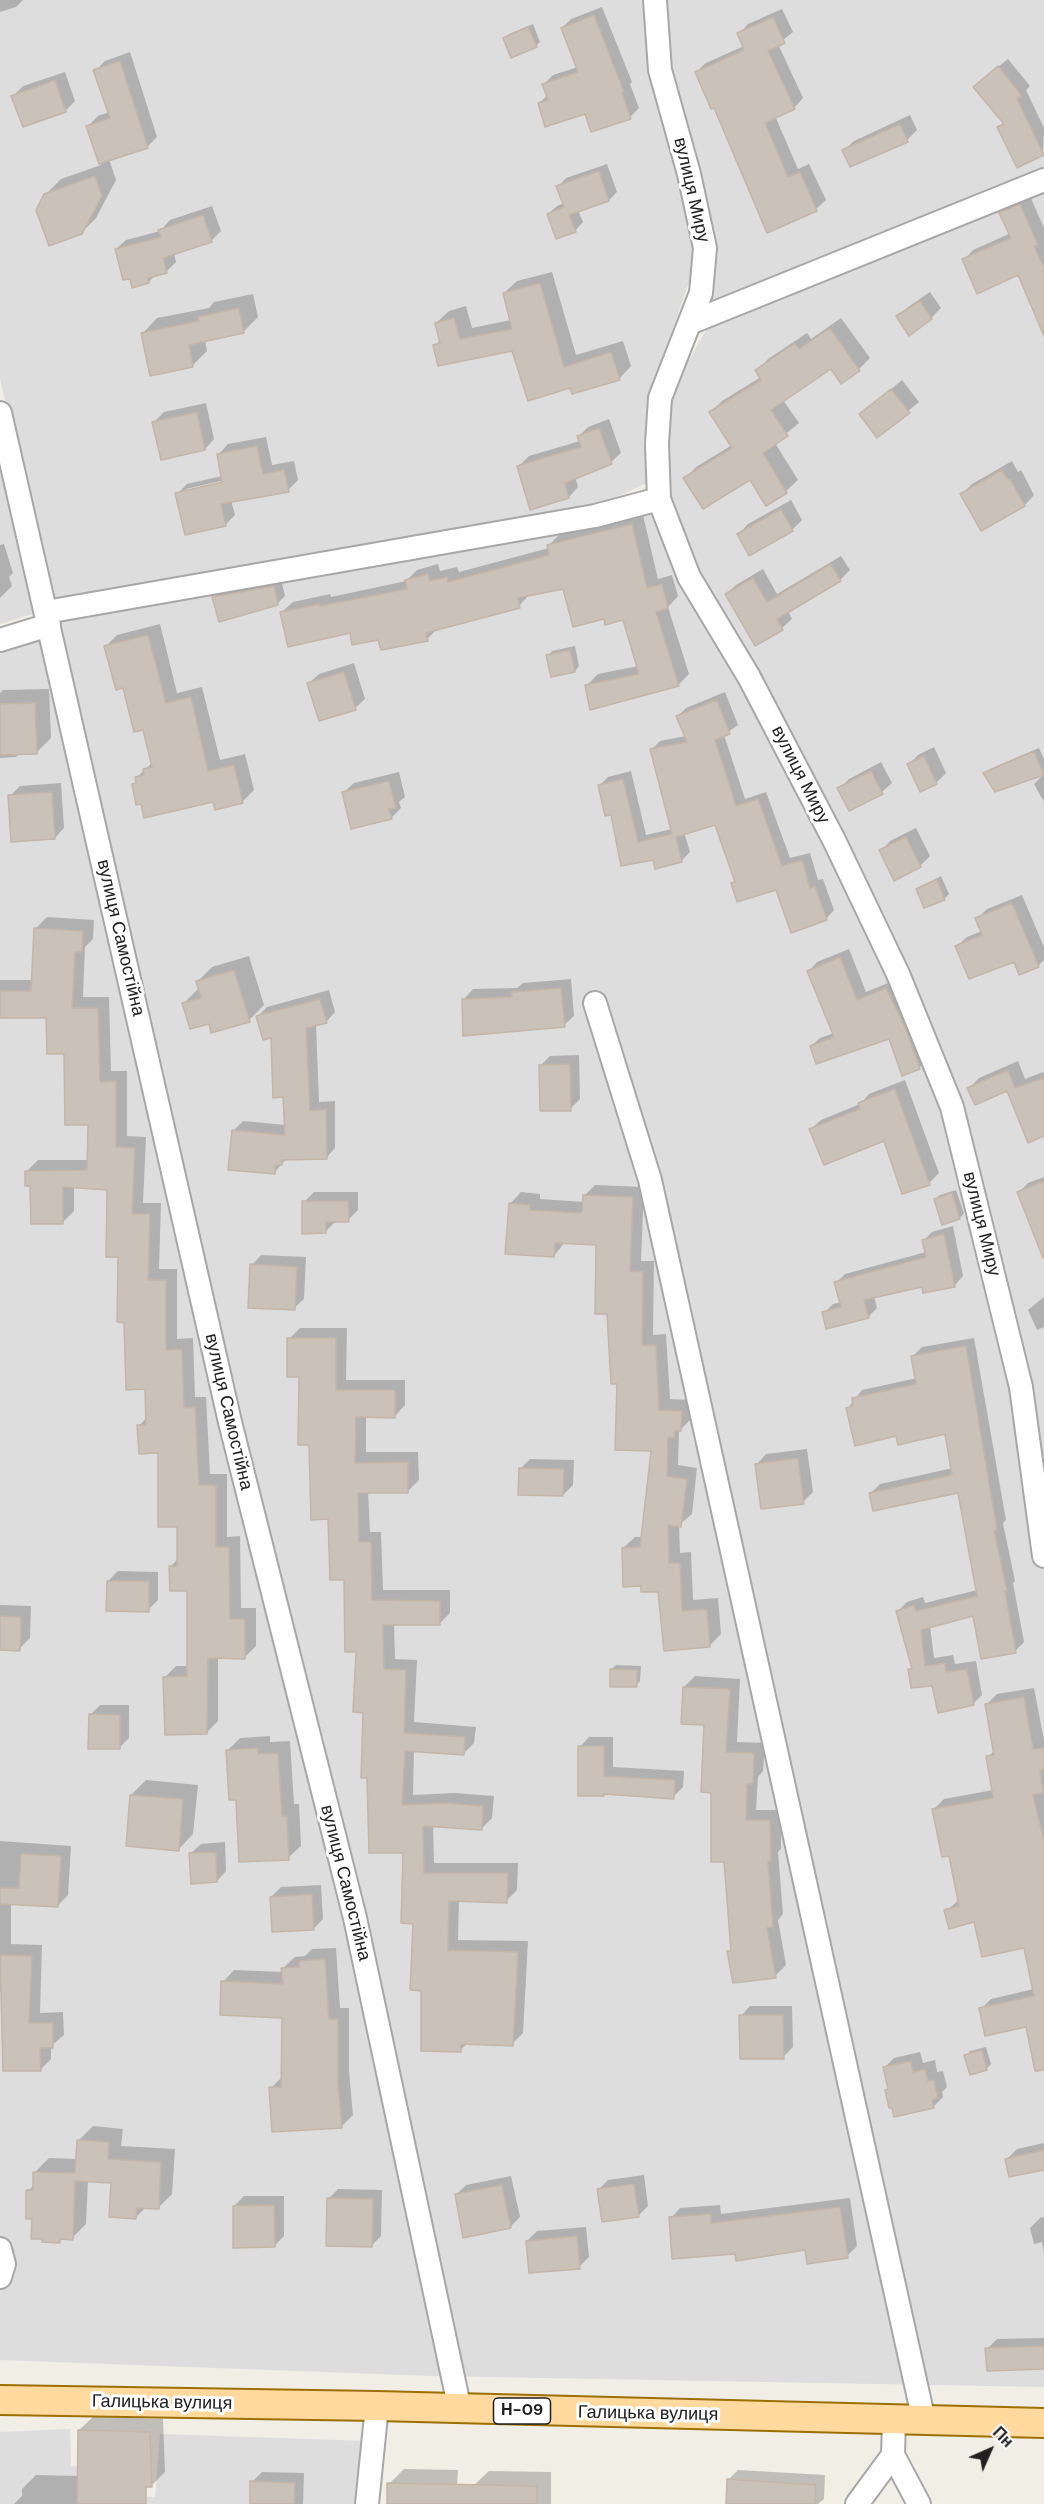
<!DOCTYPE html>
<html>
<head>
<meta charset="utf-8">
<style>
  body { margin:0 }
  #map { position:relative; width:1044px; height:2504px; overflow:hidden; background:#f1eee6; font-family:"DM Sans",sans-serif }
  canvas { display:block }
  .north { position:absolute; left:960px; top:2420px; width:60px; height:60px; -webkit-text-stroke:4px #fff; paint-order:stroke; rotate:45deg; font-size:16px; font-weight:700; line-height:24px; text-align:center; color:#202020 }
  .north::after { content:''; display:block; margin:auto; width:21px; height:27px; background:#202020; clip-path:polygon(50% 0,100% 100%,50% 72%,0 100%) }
</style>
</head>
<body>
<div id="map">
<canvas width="1044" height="2504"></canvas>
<div class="north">Пн</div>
</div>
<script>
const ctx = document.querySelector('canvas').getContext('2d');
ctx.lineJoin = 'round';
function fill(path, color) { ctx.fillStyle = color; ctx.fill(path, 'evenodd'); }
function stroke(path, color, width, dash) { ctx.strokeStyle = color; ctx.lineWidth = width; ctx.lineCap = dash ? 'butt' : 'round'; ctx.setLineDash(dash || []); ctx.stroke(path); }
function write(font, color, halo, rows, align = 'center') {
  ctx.font = font + ' "DM Sans",sans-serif'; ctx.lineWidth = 6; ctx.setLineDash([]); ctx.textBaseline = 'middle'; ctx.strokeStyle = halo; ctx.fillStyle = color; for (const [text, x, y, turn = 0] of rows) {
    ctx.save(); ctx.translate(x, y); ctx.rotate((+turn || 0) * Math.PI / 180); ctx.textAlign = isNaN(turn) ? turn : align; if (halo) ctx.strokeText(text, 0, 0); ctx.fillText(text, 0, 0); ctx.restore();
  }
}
fill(new Path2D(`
  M 0,0 L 643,0 L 651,72 L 694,230 L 695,264 L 649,399 L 647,483 L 619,496 L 503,528 L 52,603 L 0,379 Z
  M 661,0 L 1044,0 L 1044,2387 L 432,2376 L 0,2360 L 0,646 L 61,616 L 648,508 L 680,580 L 747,698 L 663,495 L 669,395 L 713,318 L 716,248 L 668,68 Z
  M 0,470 L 33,614 L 0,624 Z
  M 70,2429 L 71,2466 L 97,2468 L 98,2496 L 155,2497 L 160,2434 L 368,2441 L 356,2504 L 0,2504 L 0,2432 Z`), '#dedddd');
fill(new Path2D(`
  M 0,0 L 23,0 L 16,7 L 0,12 Z
  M 602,7 L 632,82 L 630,84 L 639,108 L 630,117 L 586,112 L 539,103 L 548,95 L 544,84 L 553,75 L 578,67 L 562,28 L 571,19 Z
  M 782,9 L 793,32 L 778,44 L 803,98 L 794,108 L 775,116 L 798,169 L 809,164 L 826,200 L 816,209 L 768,231 L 715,106 L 696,72 L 706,63 L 744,46 L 739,34 L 748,24 Z
  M 533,24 L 540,42 L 536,46 L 504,38 L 509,34 Z
  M 130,52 L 157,137 L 147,147 L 109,159 L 116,180 L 96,218 L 81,233 L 45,195 L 61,179 L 101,165 L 88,126 L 98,116 L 109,112 L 95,71 L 105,61 Z
  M 1008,59 L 1030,86 L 1026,90 L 1044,128 L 1043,154 L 999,127 L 1004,122 L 984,78 Z
  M 65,72 L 75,101 L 65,111 L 13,96 L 23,86 Z
  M 910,115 L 917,130 L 907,140 L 844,150 L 854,141 Z
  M 607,164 L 617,192 L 609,200 L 578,210 L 583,222 L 575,231 L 548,214 L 557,206 L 564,203 L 558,187 L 566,178 Z
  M 1030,196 L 1044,228 L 1044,325 L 1019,273 L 964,260 L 973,250 L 1011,233 L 1001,213 L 1011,203 Z
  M 212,206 L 221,231 L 211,241 L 174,253 L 176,262 L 166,272 L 156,274 L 149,282 L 116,249 L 126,240 L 160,231 L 170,220 Z
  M 552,272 L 576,355 L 623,341 L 631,366 L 619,379 L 571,386 L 513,349 L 435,345 L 441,340 L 436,323 L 449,311 L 466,306 L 472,328 L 511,320 L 504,293 L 517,281 Z
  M 930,292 L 941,308 L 931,318 L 898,317 L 908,307 Z
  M 253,294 L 258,317 L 243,332 L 205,340 L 207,351 L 192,366 L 143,333 L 157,318 L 209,308 L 214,302 Z
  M 841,318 L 870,358 L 859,369 L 831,367 L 783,400 L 799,423 L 775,443 L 798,480 L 786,491 L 767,504 L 751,478 L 685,479 L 696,467 L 732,445 L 711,412 L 722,401 L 761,377 L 757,371 L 768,359 L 807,333 L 811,339 Z
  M 902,380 L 919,402 L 878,436 L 861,414 Z
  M 206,403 L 214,439 L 205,449 L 154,422 L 164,412 Z
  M 609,419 L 621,453 L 611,462 L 575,476 L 578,487 L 569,497 L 519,466 L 529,456 L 580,441 L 579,436 L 588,427 Z
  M 266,437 L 272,465 L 294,461 L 298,480 L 288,490 L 231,500 L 235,515 L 225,525 L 177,494 L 187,484 L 222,476 L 219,454 L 228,444 ZM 229,479 L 230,482 L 186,492 L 186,489 Z
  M 1012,461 L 1018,472 L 1021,470 L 1034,495 L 1025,505 L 981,529 L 962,494 L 972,484 Z
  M 791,500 L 802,520 L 792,530 L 739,534 L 748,524 Z
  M 643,515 L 658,579 L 672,575 L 678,596 L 668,607 L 689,674 L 678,685 L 587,685 L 598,674 L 638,666 L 624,619 L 605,617 L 564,587 L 530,594 L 519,606 L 437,629 L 427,639 L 379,638 L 282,612 L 293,602 L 330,594 L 331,597 L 406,581 L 417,570 L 438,564 L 440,571 L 457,567 L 459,572 L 549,548 L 549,545 L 559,535 Z
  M 4,544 L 13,573 L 9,577 L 12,586 L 0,598 L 0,545 Z
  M 841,556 L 850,570 L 840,580 L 788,611 L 792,619 L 782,628 L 726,594 L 736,585 L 763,569 L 777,594 Z
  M 281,579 L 285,596 L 277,604 L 214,597 L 222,589 Z
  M 160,624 L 177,693 L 202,687 L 220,760 L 245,754 L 254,790 L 242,802 L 214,800 L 143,802 L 133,785 L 137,781 L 137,777 L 153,762 L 144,728 L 106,646 L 117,635 Z
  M 575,646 L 579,666 L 575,671 L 552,676 L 548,656 L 552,651 Z
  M 354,663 L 365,699 L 355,708 L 309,683 L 319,674 Z
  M 49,689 L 51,738 L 36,753 L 20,753 L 16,757 L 0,758 L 0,693 L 3,690 Z
  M 725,692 L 738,725 L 724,735 L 745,799 L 766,792 L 790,858 L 810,853 L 818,880 L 823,879 L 834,910 L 826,919 L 777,888 L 733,883 L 736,880 L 716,823 L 684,832 L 690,852 L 681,861 L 654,858 L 622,864 L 612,813 L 600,785 L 608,777 L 631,771 L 646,835 L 672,829 L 651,750 L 660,741 L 686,736 L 678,716 L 686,708 Z
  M 934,747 L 946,773 L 936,783 L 909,765 L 918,755 Z
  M 1039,748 L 1044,759 L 1044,774 L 996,790 L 985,774 L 990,769 Z
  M 881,762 L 892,783 L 882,792 L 849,809 L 839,789 L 849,779 Z
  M 399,772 L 405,797 L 399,802 L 401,808 L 391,818 L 344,792 L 354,783 Z
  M 1044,774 L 1044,802 L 1034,784 Z
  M 61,783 L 64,828 L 55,838 L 10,796 L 20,786 Z
  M 916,828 L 930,856 L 920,866 L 895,879 L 881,851 L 890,841 Z
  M 941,876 L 949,894 L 944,899 L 918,889 Z
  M 1022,895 L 1044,947 L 1044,960 L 1038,966 L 957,946 L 967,937 L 982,931 L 977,919 L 987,909 Z
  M 47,917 L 94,920 L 93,939 L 85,947 L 83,997 L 109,997 L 111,1071 L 127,1071 L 127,1136 L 146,1137 L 143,1203 L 161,1203 L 159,1269 L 177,1269 L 177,1339 L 193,1338 L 195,1397 L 206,1397 L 210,1474 L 227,1474 L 227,1537 L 240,1536 L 241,1608 L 256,1608 L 256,1646 L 245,1657 L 218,1657 L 218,1721 L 206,1733 L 164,1678 L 176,1666 L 189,1666 L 189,1589 L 171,1566 L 179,1558 L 178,1526 L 159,1452 L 139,1426 L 147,1417 L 146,1388 L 125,1321 L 119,1256 L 109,1188 L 74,1187 L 74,1211 L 63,1222 L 32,1184 L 27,1171 L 38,1160 L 89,1160 L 90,1123 L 66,1052 L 48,1016 L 0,1017 L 0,980 L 33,980 L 35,929 Z
  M 849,949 L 866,992 L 895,980 L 928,1059 L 919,1068 L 890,1037 L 811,1046 L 820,1038 L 834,1033 L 809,971 L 817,962 Z
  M 249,956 L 264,1005 L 249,1020 L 210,1022 L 184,1003 L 199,988 L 197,982 L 212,967 Z
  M 571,979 L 574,1016 L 564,1025 L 464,999 L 473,989 L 517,988 L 523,983 Z
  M 329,990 L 335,1012 L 326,1022 L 316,1024 L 319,1102 L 335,1101 L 335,1148 L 326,1158 L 287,1158 L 274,1173 L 233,1131 L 243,1121 L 286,1125 L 284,1095 L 272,1036 L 258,1016 L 267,1007 Z
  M 579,1055 L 580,1099 L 570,1109 L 540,1066 L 550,1056 Z
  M 1018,1061 L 1025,1079 L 1043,1072 L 1044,1074 L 1044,1135 L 1008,1089 L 969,1088 L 979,1078 Z
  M 905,1080 L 939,1173 L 929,1183 L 885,1139 L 811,1129 L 821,1120 L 860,1104 L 869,1094 Z
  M 1044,1177 L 1044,1251 L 1019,1192 L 1028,1183 Z
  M 595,1185 L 644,1187 L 641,1261 L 654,1261 L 653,1335 L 666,1334 L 670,1399 L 692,1400 L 692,1418 L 679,1431 L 678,1465 L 697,1468 L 692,1514 L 679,1525 L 680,1553 L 691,1552 L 693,1600 L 718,1598 L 721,1634 L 710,1645 L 659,1590 L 642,1584 L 623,1548 L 635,1537 L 643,1537 L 653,1450 L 619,1382 L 597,1243 L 565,1242 L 554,1256 L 510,1204 L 521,1192 L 540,1194 L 540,1199 L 584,1202 L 584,1196 Z
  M 956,1190 L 964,1213 L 960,1218 L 935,1199 L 940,1195 Z
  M 314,1192 L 358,1192 L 358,1210 L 348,1220 L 335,1222 L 325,1232 L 304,1202 Z
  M 953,1226 L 963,1276 L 955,1285 L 923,1285 L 874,1296 L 877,1308 L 868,1317 L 824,1313 L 833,1304 L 841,1302 L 836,1283 L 845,1274 L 926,1252 L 923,1241 L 932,1232 Z
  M 261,1255 L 306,1257 L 304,1299 L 294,1308 L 252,1265 Z
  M 1044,1297 L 1044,1327 L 1037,1330 L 1028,1310 Z
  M 300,1328 L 347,1328 L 346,1380 L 405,1380 L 405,1405 L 395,1416 L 366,1416 L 366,1452 L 418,1452 L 419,1480 L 408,1491 L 368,1491 L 370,1532 L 381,1532 L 383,1590 L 450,1590 L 450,1613 L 439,1624 L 394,1623 L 395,1659 L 417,1660 L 414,1722 L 476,1727 L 474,1743 L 463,1754 L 414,1750 L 413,1795 L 454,1793 L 494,1796 L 492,1818 L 481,1829 L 433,1825 L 434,1863 L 518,1863 L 517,1890 L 506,1901 L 459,1899 L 458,1940 L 528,1941 L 523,2033 L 512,2044 L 468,2043 L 460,2050 L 423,1989 L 404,1851 L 365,1711 L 346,1578 L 310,1443 L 300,1375 L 289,1339 Z
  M 974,1338 L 1006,1520 L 1003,1523 L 1015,1581 L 1013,1583 L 1024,1642 L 1015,1651 L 974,1615 L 930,1626 L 934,1658 L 953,1655 L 955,1664 L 976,1661 L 982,1695 L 973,1704 L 910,1670 L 913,1667 L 898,1611 L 907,1602 L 923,1597 L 925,1603 L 977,1590 L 959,1491 L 871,1493 L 880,1484 L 953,1468 L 946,1432 L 897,1434 L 848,1408 L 862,1390 L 917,1378 L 913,1356 L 922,1347 Z
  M 807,1449 L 813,1492 L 803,1502 L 757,1464 L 766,1454 Z
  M 530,1459 L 574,1460 L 573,1485 L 563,1495 L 520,1469 Z
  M 118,1571 L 158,1572 L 158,1600 L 148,1610 L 108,1581 Z
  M 0,1605 L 31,1606 L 30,1638 L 19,1649 L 0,1649 Z
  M 616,1665 L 641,1666 L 640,1681 L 636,1686 L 612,1669 Z
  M 695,1676 L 740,1679 L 737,1742 L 765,1743 L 763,1771 L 758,1777 L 756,1810 L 781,1810 L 781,1849 L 778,1852 L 783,1914 L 778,1920 L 786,1965 L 775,1976 L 729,1952 L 733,1948 L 725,1860 L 712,1791 L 706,1724 L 684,1687 Z
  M 1034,1688 L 1044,1740 L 1044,2070 L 1036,2072 L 1028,2025 L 981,2009 L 991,1999 L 1034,1989 L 1025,1947 L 975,1920 L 946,1911 L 959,1900 L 950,1854 L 934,1809 L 944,1799 L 993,1790 L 988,1757 L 995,1750 L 987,1704 L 997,1694 Z
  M 100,1705 L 129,1705 L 129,1738 L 119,1748 L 90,1715 Z
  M 270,1736 L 270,1742 L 290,1741 L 294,1804 L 299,1804 L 301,1846 L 288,1858 L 238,1798 L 227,1751 L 240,1738 Z
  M 589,1737 L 613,1737 L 613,1767 L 684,1771 L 683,1787 L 673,1797 L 605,1793 L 604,1795 L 580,1747 Z
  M 146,1780 L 198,1785 L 193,1834 L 179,1849 L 131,1795 Z
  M 0,1841 L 71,1846 L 68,1895 L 57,1906 L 11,1903 L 11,1944 L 42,1945 L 40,2013 L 63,2012 L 64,2035 L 51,2046 L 51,2059 L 40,2070 L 4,1992 L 0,1991 Z
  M 225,1842 L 226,1871 L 217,1881 L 191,1853 L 201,1844 Z
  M 321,1885 L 323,1919 L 313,1929 L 271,1897 L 281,1887 Z
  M 336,1948 L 340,2008 L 349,2008 L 349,2071 L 353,2115 L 341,2127 L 271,2088 L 283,2076 L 283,2017 L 223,1982 L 234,1970 L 283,1972 L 283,1968 L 295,1957 L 305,1956 L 312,1949 Z
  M 750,2006 L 792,2006 L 793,2047 L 783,2057 L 741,2016 Z
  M 986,2047 L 991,2064 L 986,2069 L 966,2056 L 970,2051 Z
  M 920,2052 L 923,2063 L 935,2060 L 937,2072 L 943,2071 L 947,2087 L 942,2092 L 943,2097 L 933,2107 L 886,2090 L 889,2087 L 884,2068 L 894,2058 Z
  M 93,2126 L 123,2129 L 121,2146 L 175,2149 L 172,2194 L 158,2208 L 146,2207 L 136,2217 L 112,2182 L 88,2180 L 86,2224 L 72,2238 L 62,2238 L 59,2241 L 33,2218 L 28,2191 L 35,2184 L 35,2172 L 49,2158 L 77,2159 L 79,2140 Z
  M 1044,2143 L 1044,2168 L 1007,2159 L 1017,2149 Z
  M 644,2175 L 648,2206 L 638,2216 L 598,2190 L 608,2180 Z
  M 511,2176 L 520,2217 L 510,2227 L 456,2195 L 466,2185 Z
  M 338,2189 L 382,2190 L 381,2236 L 371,2246 L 328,2199 Z
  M 244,2196 L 284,2196 L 284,2236 L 274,2246 L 234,2206 Z
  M 850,2198 L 857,2246 L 847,2256 L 671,2218 L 680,2208 L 720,2205 L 721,2214 Z
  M 1044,2217 L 1044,2254 L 1042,2242 L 1034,2244 L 1030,2228 L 1040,2218 Z
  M 586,2227 L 589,2257 L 579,2267 L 527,2241 L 537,2231 Z
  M 1044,2338 L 1044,2367 L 987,2349 L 997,2339 Z
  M 93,2417 L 163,2419 L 165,2472 L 151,2486 L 99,2488 L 99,2504 L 14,2504 L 22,2496 L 22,2489 L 36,2475 L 79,2476 L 79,2430 Z
  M 404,2469 L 458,2470 L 456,2502 L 389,2504 L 389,2484 Z
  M 738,2470 L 825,2475 L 824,2499 L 818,2504 L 727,2504 L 728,2480 Z
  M 489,2471 L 551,2472 L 551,2504 L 474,2504 L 474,2485 Z
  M 262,2472 L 304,2473 L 303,2504 L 251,2504 L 252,2482 Z`), '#0003');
const building = new Path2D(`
  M 594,15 L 624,92 L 622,93 L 631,119 L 591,132 L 585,114 L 545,127 L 538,103 L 548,100 L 542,84 L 578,72 L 561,28 Z
  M 773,17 L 785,43 L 768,51 L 795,109 L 765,123 L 788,177 L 800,172 L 817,211 L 767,233 L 714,108 L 711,109 L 695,72 L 744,50 L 737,33 Z
  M 528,27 L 537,47 L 511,58 L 503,38 Z
  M 120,61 L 148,148 L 99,164 L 86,126 L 110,118 L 93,70 Z
  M 998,66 L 1022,96 L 1017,99 L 1044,155 L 1017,168 L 997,127 L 1004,124 L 973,87 Z
  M 55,80 L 66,112 L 23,127 L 11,96 Z
  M 900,124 L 908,142 L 850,167 L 842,150 Z
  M 599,171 L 609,201 L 569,215 L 576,232 L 556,239 L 547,214 L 564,207 L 556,186 Z
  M 95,176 L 102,196 L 82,234 L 49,246 L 36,210 L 44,194 Z
  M 1020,204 L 1038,245 L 1034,246 L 1044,268 L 1044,336 L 1018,275 L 977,294 L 962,259 L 1011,238 L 999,213 Z
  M 203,215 L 212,242 L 163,258 L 167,273 L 148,278 L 149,283 L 132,288 L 130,279 L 123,280 L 115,249 L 161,237 L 158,230 Z
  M 540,283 L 564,367 L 611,352 L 620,380 L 572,394 L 570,388 L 528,401 L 512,351 L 438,366 L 433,345 L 440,343 L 435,323 L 454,318 L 460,339 L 512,329 L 503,293 Z
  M 920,301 L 932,319 L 909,336 L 896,316 Z
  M 239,308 L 244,333 L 189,345 L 193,367 L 150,376 L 141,333 L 199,321 L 198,317 Z
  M 830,328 L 860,371 L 841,384 L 831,369 L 771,410 L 788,436 L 763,453 L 787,493 L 766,506 L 750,480 L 703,509 L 683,478 L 732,448 L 709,412 L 761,380 L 755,370 L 795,343 L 799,349 Z
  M 891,389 L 910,413 L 877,438 L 859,414 Z
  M 197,412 L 205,450 L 161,460 L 152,422 Z
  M 599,428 L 612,464 L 565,483 L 569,498 L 530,510 L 517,466 L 581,447 L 577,436 Z
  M 257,446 L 263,474 L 284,470 L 289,492 L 221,504 L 226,526 L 185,535 L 175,493 L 222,482 L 217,454 Z
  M 1002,470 L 1008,480 L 1010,479 L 1025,506 L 981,531 L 960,494 Z
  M 781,509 L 793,531 L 749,556 L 737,534 Z
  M 632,524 L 647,588 L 662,584 L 668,608 L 656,612 L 679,686 L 590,710 L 585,685 L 639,674 L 623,620 L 605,625 L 604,619 L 573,627 L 563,589 L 518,598 L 520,608 L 426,633 L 428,641 L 381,650 L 378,640 L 352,645 L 350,633 L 288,647 L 280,612 L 320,604 L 320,606 L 407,589 L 405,580 L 428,574 L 430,581 L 447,577 L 448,582 L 549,555 L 547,545 Z
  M 831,564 L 841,581 L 777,619 L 783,630 L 755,646 L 725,594 L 753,578 L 767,602 Z
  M 274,586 L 278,605 L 219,622 L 212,597 Z
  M 148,635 L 166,703 L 191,697 L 208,771 L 234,765 L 243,803 L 215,810 L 213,802 L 144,818 L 141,804 L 136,805 L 132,784 L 136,783 L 135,777 L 144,775 L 143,769 L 152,767 L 143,730 L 134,732 L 123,688 L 116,690 L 104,646 Z
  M 570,650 L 575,672 L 551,677 L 546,655 Z
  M 344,672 L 356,710 L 319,721 L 307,683 Z
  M 717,700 L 730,734 L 715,740 L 736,806 L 758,799 L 782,866 L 802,860 L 810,888 L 815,886 L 827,920 L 791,933 L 776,890 L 737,902 L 731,883 L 735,882 L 715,825 L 676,837 L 682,862 L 655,869 L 653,860 L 621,866 L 611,815 L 605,816 L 598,785 L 623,779 L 638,842 L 672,834 L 650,749 L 687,742 L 676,716 Z
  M 35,703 L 37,754 L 0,755 L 0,704 Z
  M 1034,751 L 1044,775 L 995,792 L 983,773 Z
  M 924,756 L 937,784 L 920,792 L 907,764 Z
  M 871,771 L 883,794 L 849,811 L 837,788 Z
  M 389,781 L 396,808 L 389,809 L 392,819 L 351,829 L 342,792 Z
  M 52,792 L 55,839 L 11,842 L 8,795 Z
  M 906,837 L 921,867 L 894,881 L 879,850 Z
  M 937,879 L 945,900 L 924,908 L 916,889 Z
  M 1012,903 L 1039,967 L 1019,975 L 1014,962 L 969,979 L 955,946 L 982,935 L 975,918 Z
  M 34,928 L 83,931 L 82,952 L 75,952 L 72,1008 L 98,1008 L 100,1082 L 116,1081 L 116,1147 L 135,1148 L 132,1214 L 150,1214 L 148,1280 L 166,1280 L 166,1350 L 182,1349 L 184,1408 L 195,1407 L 199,1485 L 216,1485 L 216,1547 L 229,1547 L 230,1619 L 245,1619 L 245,1659 L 208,1658 L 207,1734 L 165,1735 L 163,1677 L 187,1676 L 187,1591 L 170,1591 L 169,1566 L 177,1566 L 177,1527 L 158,1527 L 158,1453 L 139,1454 L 137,1425 L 146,1425 L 145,1389 L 126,1390 L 124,1323 L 117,1322 L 118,1257 L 106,1257 L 107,1190 L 63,1187 L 63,1224 L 31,1224 L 30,1186 L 25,1186 L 25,1171 L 87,1170 L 88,1125 L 65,1125 L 64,1054 L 47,1054 L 46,1018 L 0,1018 L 0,991 L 31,991 Z
  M 840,957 L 857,1000 L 886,988 L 906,1030 L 920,1069 L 902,1076 L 889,1039 L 816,1064 L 810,1046 L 834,1037 L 807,971 Z
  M 234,970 L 250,1022 L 211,1033 L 209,1024 L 190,1029 L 182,1003 L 201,998 L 196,981 Z
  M 561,988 L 565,1027 L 463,1036 L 462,999 L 512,997 L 511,992 Z
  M 320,999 L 327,1023 L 306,1028 L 310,1111 L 326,1109 L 327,1159 L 282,1160 L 282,1165 L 275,1165 L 275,1174 L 228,1170 L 232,1130 L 285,1135 L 283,1097 L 273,1098 L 271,1038 L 263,1040 L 256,1016 Z
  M 570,1064 L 571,1111 L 540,1111 L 539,1065 Z
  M 1008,1070 L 1015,1088 L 1044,1078 L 1044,1136 L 1028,1143 L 1007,1091 L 975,1105 L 967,1088 Z
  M 895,1089 L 930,1185 L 902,1194 L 884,1141 L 824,1165 L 809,1129 L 860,1109 L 858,1103 Z
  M 1044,1181 L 1044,1258 L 1043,1258 L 1017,1192 Z
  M 952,1193 L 960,1219 L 942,1225 L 934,1199 Z
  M 583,1195 L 633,1197 L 630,1271 L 643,1272 L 642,1345 L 656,1345 L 659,1410 L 682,1411 L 681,1431 L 675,1431 L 674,1438 L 668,1437 L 667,1476 L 687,1479 L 681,1527 L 668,1525 L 669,1563 L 680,1563 L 682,1611 L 707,1609 L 710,1647 L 664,1651 L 658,1592 L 641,1592 L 641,1586 L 623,1587 L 622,1548 L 640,1547 L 651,1451 L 615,1450 L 617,1384 L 611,1384 L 607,1314 L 595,1314 L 596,1245 L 555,1243 L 554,1257 L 505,1254 L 509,1203 L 530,1205 L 529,1210 L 582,1213 Z
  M 302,1201 L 348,1201 L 349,1222 L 326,1222 L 326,1233 L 302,1234 Z
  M 944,1234 L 955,1287 L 923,1293 L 922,1287 L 864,1300 L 869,1318 L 826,1329 L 822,1312 L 841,1307 L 834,1282 L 926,1257 L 922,1240 Z
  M 250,1264 L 297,1267 L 295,1310 L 248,1308 Z
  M 287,1338 L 336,1338 L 336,1390 L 395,1390 L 395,1418 L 356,1417 L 355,1463 L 408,1462 L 408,1493 L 358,1493 L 359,1542 L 371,1542 L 372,1600 L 440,1601 L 440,1625 L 383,1625 L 384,1669 L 406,1670 L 404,1733 L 465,1737 L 464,1755 L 405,1751 L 402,1805 L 443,1803 L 483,1806 L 482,1830 L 423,1826 L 424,1873 L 508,1873 L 507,1903 L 449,1901 L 448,1950 L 518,1952 L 513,2046 L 461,2044 L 461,2052 L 421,2051 L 421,1991 L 410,1990 L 413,1924 L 401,1923 L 403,1853 L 369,1853 L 367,1778 L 361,1778 L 363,1713 L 353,1712 L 356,1652 L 345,1652 L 344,1580 L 330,1580 L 328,1519 L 311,1520 L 309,1445 L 298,1445 L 299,1377 L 287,1377 Z
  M 966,1346 L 997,1530 L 994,1531 L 1007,1591 L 1005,1591 L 1016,1653 L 981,1659 L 973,1616 L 921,1630 L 925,1666 L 945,1663 L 946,1672 L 967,1669 L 974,1705 L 938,1713 L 932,1686 L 911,1688 L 908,1669 L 912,1669 L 896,1611 L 914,1605 L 916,1611 L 977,1596 L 958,1493 L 873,1511 L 869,1493 L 952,1475 L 945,1434 L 898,1445 L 896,1436 L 855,1446 L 846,1408 L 853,1406 L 852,1398 L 916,1384 L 911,1356 Z
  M 798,1458 L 804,1504 L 761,1509 L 755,1464 Z
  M 519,1468 L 564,1469 L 563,1496 L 518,1495 Z
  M 107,1581 L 149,1581 L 149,1612 L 106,1611 Z
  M 0,1616 L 21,1617 L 20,1651 L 0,1650 Z
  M 610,1669 L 637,1670 L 637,1687 L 610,1687 Z
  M 683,1687 L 730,1689 L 726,1752 L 754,1753 L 753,1784 L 747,1784 L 746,1820 L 770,1820 L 771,1861 L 768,1861 L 773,1927 L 767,1928 L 776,1978 L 733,1983 L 727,1951 L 731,1951 L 724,1862 L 711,1862 L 711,1793 L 701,1792 L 704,1725 L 681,1724 Z
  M 1024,1697 L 1033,1749 L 1044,1748 L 1044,1769 L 1040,1770 L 1043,1793 L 1033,1795 L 1044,1841 L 1044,2070 L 1035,2071 L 1026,2027 L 985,2036 L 979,2008 L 1034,1996 L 1024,1948 L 982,1957 L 974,1922 L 949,1929 L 944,1910 L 959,1906 L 949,1856 L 942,1857 L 932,1809 L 993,1798 L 986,1756 L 994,1755 L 985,1704 Z
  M 89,1714 L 120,1715 L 120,1749 L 88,1749 Z
  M 578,1746 L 604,1746 L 604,1776 L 675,1780 L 674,1799 L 604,1794 L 604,1796 L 578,1796 Z
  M 258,1748 L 258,1754 L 278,1753 L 282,1816 L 287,1816 L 289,1860 L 239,1862 L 236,1800 L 229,1800 L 226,1750 Z
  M 130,1795 L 183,1799 L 179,1851 L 126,1846 Z
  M 216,1852 L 217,1882 L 191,1884 L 189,1853 Z
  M 21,1854 L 61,1856 L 58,1907 L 0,1904 L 0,1888 L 19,1888 Z
  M 312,1894 L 314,1930 L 272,1932 L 270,1897 Z
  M 0,1955 L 32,1956 L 29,2023 L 53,2023 L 53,2048 L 40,2048 L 41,2071 L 3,2071 Z
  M 325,1959 L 329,2019 L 338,2019 L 338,2083 L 342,2128 L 272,2132 L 269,2087 L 281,2087 L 282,2018 L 220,2015 L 221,1981 L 283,1984 L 281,1968 L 299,1967 L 299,1961 Z
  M 739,2015 L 783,2015 L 784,2059 L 740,2059 Z
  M 982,2050 L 987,2070 L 970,2075 L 964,2055 Z
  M 911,2061 L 913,2072 L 925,2069 L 928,2081 L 934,2080 L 938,2098 L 932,2100 L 934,2108 L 894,2117 L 892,2108 L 889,2108 L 885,2090 L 888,2089 L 883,2067 Z
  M 77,2140 L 109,2142 L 108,2159 L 161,2162 L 159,2209 L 137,2208 L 136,2219 L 109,2217 L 111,2183 L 75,2181 L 73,2240 L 60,2239 L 60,2243 L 42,2242 L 42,2239 L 31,2239 L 32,2219 L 26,2219 L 26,2190 L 33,2190 L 33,2172 L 75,2173 Z
  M 1044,2150 L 1044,2170 L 1009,2177 L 1005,2159 Z
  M 634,2184 L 639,2217 L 602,2222 L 597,2189 Z
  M 502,2185 L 511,2228 L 463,2238 L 455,2194 Z
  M 327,2198 L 373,2199 L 372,2247 L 326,2246 Z
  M 274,2205 L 275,2247 L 233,2248 L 233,2206 Z
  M 840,2207 L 848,2258 L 807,2264 L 805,2250 L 736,2261 L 735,2254 L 672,2259 L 669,2217 L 711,2214 L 711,2223 Z
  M 577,2236 L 580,2269 L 529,2273 L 526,2241 Z
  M 1044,2346 L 1044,2369 L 987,2371 L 985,2348 Z
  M 78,2430 L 150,2432 L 152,2487 L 146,2487 L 146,2504 L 77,2504 Z
  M 727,2479 L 816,2485 L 815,2504 L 726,2504 Z
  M 250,2481 L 295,2483 L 294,2504 L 250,2504 Z
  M 387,2483 L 537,2486 L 537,2504 L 387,2504 Z`);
fill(building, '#cac1b8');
stroke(building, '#c4b5a7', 1.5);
const minor = new Path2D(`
  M 655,0 L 660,70 L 689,174 L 705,248 L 701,293 L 660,398 L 657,444 L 659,499 L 689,577 L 749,677 L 834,840 L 898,974 L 952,1107 L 1021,1387 L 1044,1556
  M 692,322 L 1044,180
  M 0,413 L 230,1422 L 355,1918 L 460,2410
  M 46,612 L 595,516 L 659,499
  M 0,640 L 49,625
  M 595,1003 L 650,1180 L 924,2421
  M 0,2249 L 4,2264 L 0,2277
  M 894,2420 L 893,2455 L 919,2504
  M 367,2504 L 377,2406
  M 857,2504 L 893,2455`);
const major = new Path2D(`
  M 0,2400 L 377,2406 L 1044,2423`);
stroke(minor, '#a7a7a7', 26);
stroke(major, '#9c6f00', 32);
stroke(minor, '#fff', 22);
stroke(major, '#ffd99d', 28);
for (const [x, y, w] of [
  [522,2411,57]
]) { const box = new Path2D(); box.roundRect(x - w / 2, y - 13, w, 26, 4.5); ctx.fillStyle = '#fff'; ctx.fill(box); stroke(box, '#202020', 1.5); }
write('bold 16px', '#202020', null, [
  ["Н-09",522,2411]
]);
write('18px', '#202020', '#fff', [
  ["вулиця Миру",691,190,77],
  ["вулиця Миру",800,775,63],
  ["вулиця Самостійна",120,938,77],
  ["вулиця Миру",981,1224,76],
  ["вулиця Самостійна",228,1412,77],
  ["вулиця Самостійна",345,1883,76],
  ["Галицька вулиця",162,2403,1],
  ["Галицька вулиця",648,2414,1]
]);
</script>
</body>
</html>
